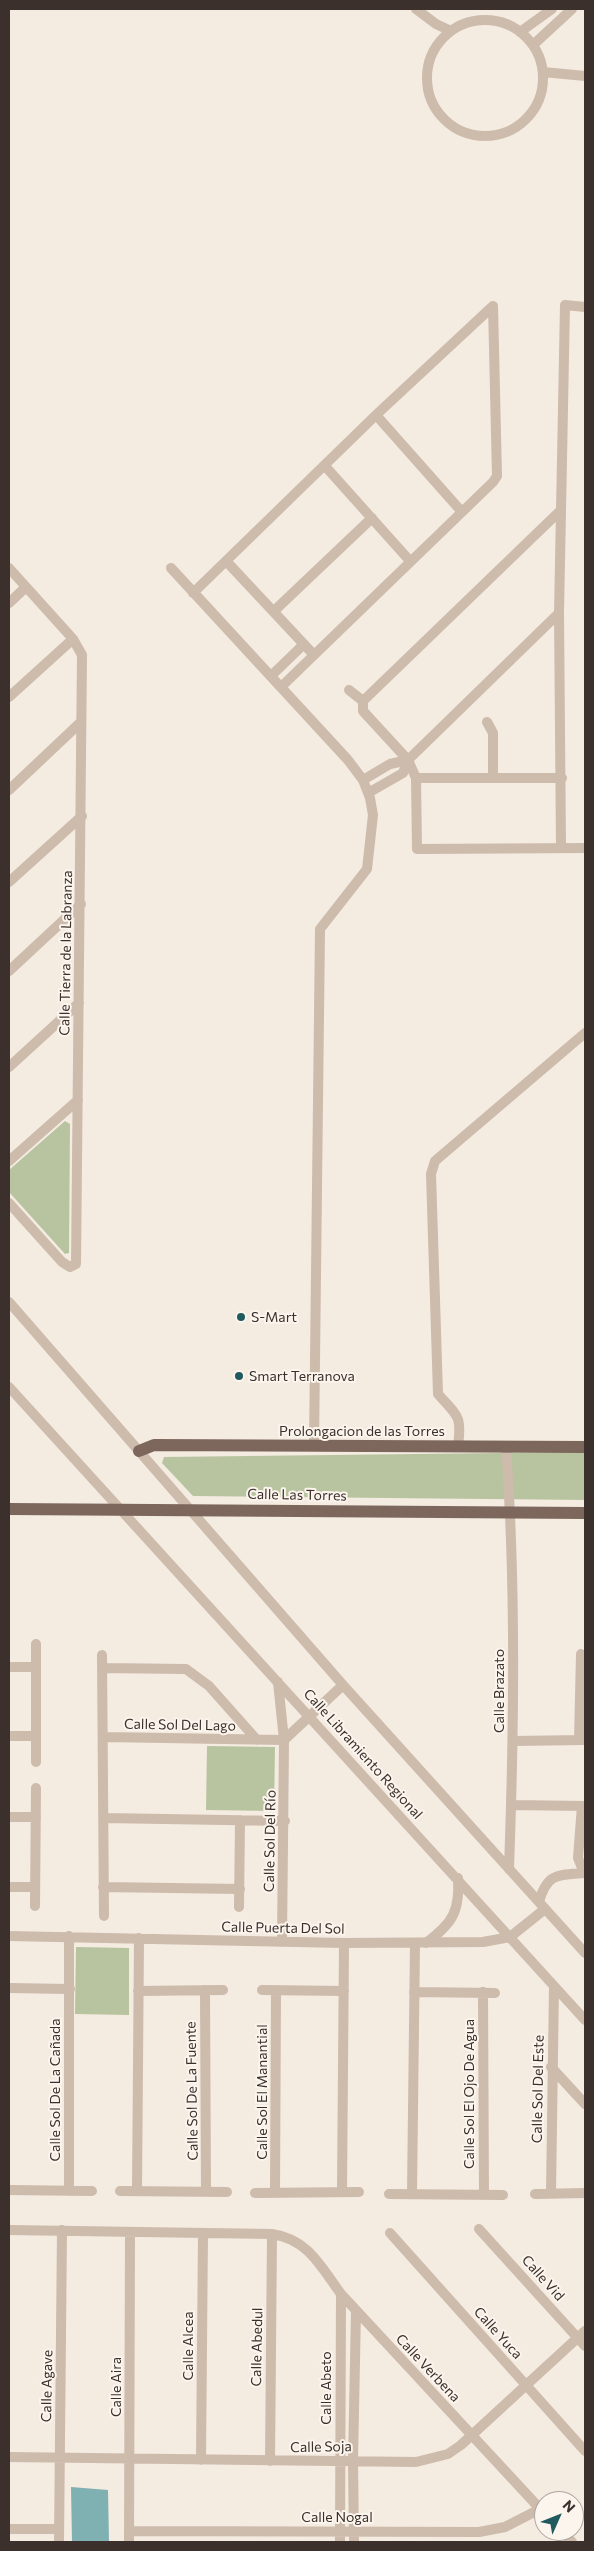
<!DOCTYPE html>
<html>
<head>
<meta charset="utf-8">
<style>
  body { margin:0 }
  #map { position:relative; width:594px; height:2551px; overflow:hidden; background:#f4ebe1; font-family:Commissioner,sans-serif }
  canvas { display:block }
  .frame { position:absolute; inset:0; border:10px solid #3b302b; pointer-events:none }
  .north { position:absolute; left:534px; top:2491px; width:50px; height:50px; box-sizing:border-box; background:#fbf5ee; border:1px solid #aea6a0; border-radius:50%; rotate:46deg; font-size:14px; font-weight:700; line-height:20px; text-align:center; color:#3b302b }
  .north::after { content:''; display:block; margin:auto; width:18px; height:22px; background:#1f5a5e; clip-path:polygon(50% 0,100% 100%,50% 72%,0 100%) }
</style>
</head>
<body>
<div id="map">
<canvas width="594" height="2551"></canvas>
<div class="frame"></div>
<div class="north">N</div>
</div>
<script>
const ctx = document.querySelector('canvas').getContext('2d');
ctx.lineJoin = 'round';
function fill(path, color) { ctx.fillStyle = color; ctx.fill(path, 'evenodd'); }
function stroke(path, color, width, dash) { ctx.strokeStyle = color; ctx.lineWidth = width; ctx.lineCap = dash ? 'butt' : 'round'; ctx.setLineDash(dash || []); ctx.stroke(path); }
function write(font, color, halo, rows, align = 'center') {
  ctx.font = font + ' Commissioner,sans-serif'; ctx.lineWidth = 4; ctx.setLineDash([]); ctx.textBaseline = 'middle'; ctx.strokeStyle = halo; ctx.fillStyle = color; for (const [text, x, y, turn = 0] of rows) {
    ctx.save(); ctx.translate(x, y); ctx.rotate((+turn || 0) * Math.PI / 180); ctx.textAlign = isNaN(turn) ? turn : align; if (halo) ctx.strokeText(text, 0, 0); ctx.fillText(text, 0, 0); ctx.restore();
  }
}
fill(new Path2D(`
  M 65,1121 L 70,1124 L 69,1253 L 65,1254 L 9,1192 L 9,1170 Z
  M 585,1452 L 585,1500 L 193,1496 L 162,1463 L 164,1457 Z
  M 207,1746 L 275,1747 L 274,1811 L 206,1810 Z
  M 76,1947 L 129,1948 L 129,2015 L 75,2014 Z`), '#b8c4a0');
fill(new Path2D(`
  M 71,2487 L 108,2490 L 109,2542 L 72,2542 Z`), '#7fb0b2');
stroke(new Path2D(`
  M 416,9 L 436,24 L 451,31
  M427 78a58 58 0 1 1 116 0a58 58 0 1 1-116 0Z
  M 520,32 L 552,9
  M 533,45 L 572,9
  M 543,72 L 585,76
  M 376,415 L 462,512
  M 325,466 L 410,561
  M 227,562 L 314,655
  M 9,568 L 73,639 L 82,655 L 76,1264 L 70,1267 L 62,1262 L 9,1203
  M 171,568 L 348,760 L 363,780 L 370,798 L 373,815 L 367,869 L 320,929 L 314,1446
  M 193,593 L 376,415 L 493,306 L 497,476 L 493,482 L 281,687
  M 9,603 L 26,587
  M 274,611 L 372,518
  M 559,613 L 565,305 L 585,307
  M 271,676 L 304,644
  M 349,690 L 363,701 L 363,711 L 408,760 L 416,778 L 417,849 L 585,848
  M 9,697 L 73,639
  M 363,701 L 561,510
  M 487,722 L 493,733 L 493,776
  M 416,778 L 562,778
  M 363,780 L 390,764 L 408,760
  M 9,790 L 81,722
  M 368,793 L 403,773 L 408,760 L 559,613 L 561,847
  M 9,882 L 82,816
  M 9,971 L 81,904
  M 9,1067 L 79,1003
  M 9,1161 L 78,1100
  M 9,1302 L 343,1685 L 585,1953
  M 9,1387 L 585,2020
  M 458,1446 C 462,1415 458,1417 438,1394 L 431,1174 L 435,1161 L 585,1033
  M 506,1446 C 516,1587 514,1728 509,1869
  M 102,1655 L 104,1916
  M 9,1667 L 36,1667
  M 103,1668 L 186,1669 L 209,1686 L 257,1740
  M 278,1682 L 284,1740 L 282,1942
  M 9,1736 L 36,1736
  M 104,1737 L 284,1740
  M 284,1740 L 343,1685
  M 579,1740 L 581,1654
  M 513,1741 L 584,1740
  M 36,1762 L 36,1644
  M 511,1805 L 585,1806
  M 582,1806 L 578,1858 L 584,1873
  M 9,1817 L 36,1817
  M 104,1818 L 285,1821
  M 9,1887 L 35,1887
  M 103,1887 L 240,1889
  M 539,1902 C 547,1873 558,1875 584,1873
  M 35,1906 L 36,1788
  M 239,1907 L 240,1820
  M 9,1936 L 344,1943 L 483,1942 L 510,1937 L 545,1909
  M 426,1943 C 453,1923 460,1911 458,1878
  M 9,1988 L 70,1989
  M 205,1990 L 206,2191
  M 262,1990 L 344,1991
  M 138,1991 L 223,1990
  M 414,1992 L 495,1993
  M 483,1992 L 484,2195
  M 551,2067 L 585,2104
  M 9,2190 L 92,2191
  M 69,2191 L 69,1936
  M 120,2191 L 227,2192
  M 137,2191 L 139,1938
  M 342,2192 L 344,1943
  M 255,2193 L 359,2192
  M 275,2193 L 276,1991
  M 412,2193 L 415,1943
  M 551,2193 L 554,1986
  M 389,2194 L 503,2195
  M 535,2194 L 585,2193
  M 479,2229 L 585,2346
  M 9,2230 L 272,2234 C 308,2239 321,2267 341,2294 L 544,2513
  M 390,2233 L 585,2451
  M 9,2457 L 416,2462 L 448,2454 L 461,2445 L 585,2331
  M 201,2460 L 203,2233
  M 270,2461 L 272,2234
  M 9,2529 L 59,2529
  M 130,2531 L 479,2532 L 505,2527 L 540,2509
  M 561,2531 L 572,2542
  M 59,2542 L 62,2230
  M 129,2542 L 130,2232
  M 340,2542 L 341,2294
  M 354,2542 L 353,2460 L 356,2311`), '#cdbbac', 10);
stroke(new Path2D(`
  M 139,1451 L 154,1445 L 585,1447
  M 9,1509 L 585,1513`), '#7d675c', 12);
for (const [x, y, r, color] of [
  [241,1317,5,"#1f5a5e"],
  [239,1376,5,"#1f5a5e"]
]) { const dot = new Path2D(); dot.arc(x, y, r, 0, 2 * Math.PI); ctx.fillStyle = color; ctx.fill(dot); stroke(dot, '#fbf5ee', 2); }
write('14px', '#3b302b', '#fbf5ee', [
  ["Calle Tierra de la Labranza",66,953,-89],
  ["Prolongacion de las Torres",362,1431],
  ["Calle Las Torres",297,1495,1],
  ["Calle Brazato",499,1691,-90],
  ["Calle Sol Del Lago",180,1725,1],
  ["Calle Libramiento Regional",363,1754,48],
  ["Calle Sol Del Río",270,1841,-89],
  ["Calle Puerta Del Sol",283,1928,1],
  ["Calle Sol Del Este",538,2089,-89],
  ["Calle Sol De La Cañada",55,2090,-90],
  ["Calle Sol De La Fuente",192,2091,-91],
  ["Calle Sol El Manantial",262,2092,-90],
  ["Calle Sol El Ojo De Agua",469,2094,-90],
  ["Calle Vid",543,2278,48],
  ["Calle Yuca",498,2333,48],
  ["Calle Alcea",188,2346,-90],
  ["Calle Abedul",257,2347,-89],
  ["Calle Verbena",428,2368,47],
  ["Calle Agave",47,2386,-89],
  ["Calle Aira",116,2387,-90],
  ["Calle Abeto",326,2388,-90],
  ["Calle Soja",321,2447,-1],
  ["Calle Nogal",337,2517]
]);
write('14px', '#3b302b', '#fbf5ee', [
  ["S-Mart",251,1317],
  ["Smart Terranova",249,1376]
], 'left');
</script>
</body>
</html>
